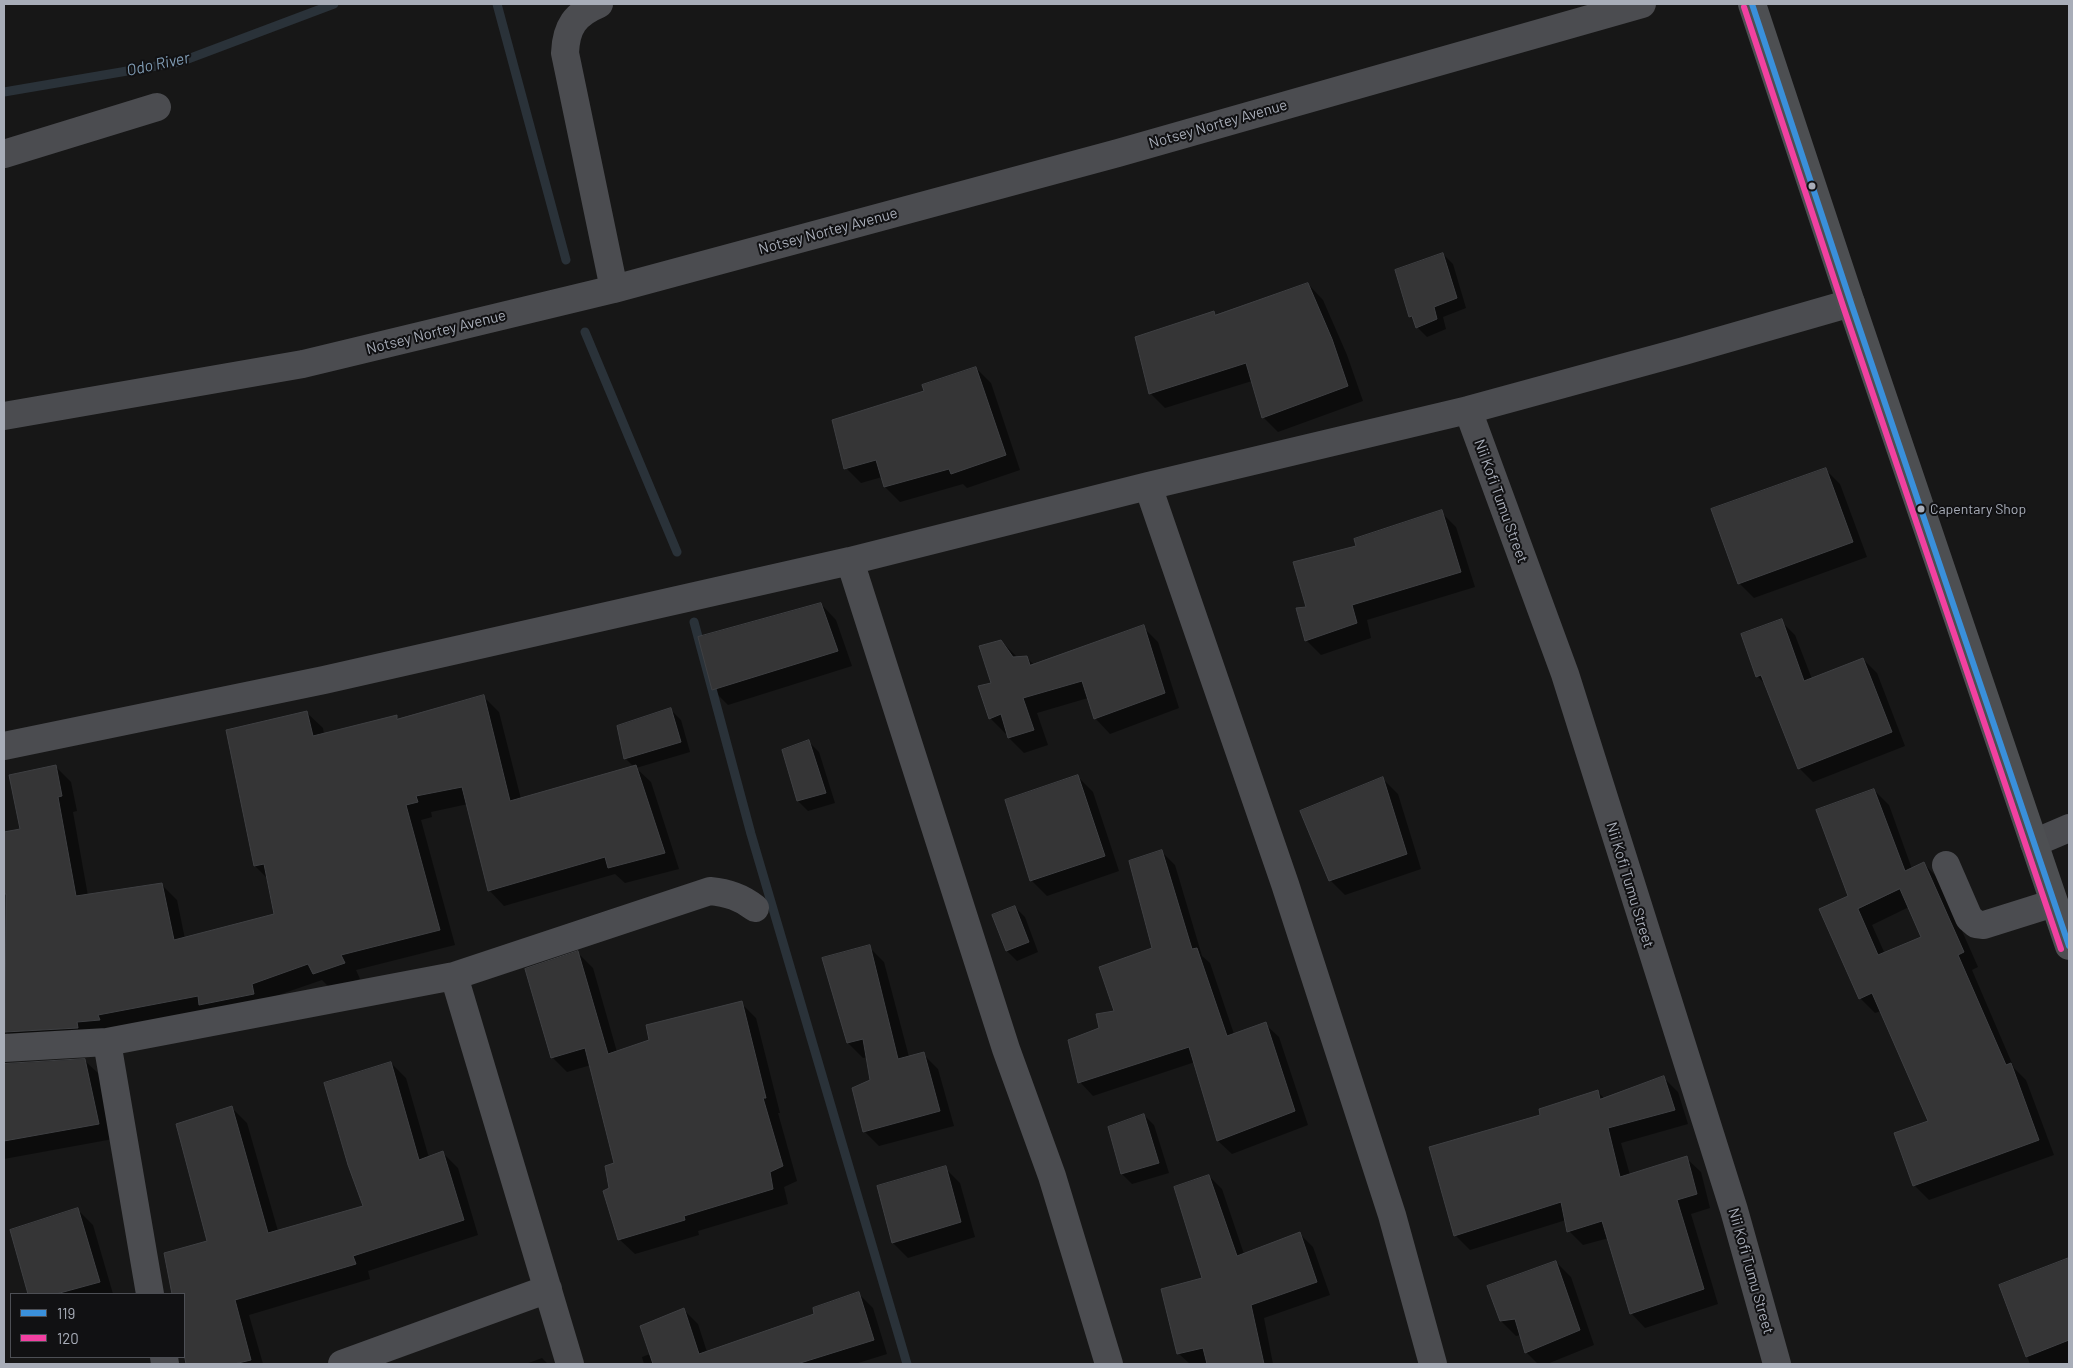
<!DOCTYPE html>
<html>
<head>
<meta charset="utf-8">
<style>
  body { margin:0 }
  #map { position:relative; width:2073px; height:1368px; overflow:hidden; background:#171717; font-family:Barlow,sans-serif }
  canvas { display:block }
  .frame { position:absolute; inset:0; border:5px solid #a8adb8; pointer-events:none }
  .legend { position:absolute; left:10px; top:1293px; width:175px; height:65px; box-sizing:border-box; background:#111113; border:1px solid #4d4f55; margin:0; padding:6px 9px; list-style:none; font-size:15px; color:#a8adb8 }
  .legend li { display:flex; align-items:center; gap:10px; height:25px }
  .legend b { width:25px; border:1px solid #4d4f55 }
</style>
</head>
<body>
<div id="map">
<canvas width="2073" height="1368"></canvas>
<div class="frame"></div>
<ul class="legend">
<li><b style="height:6px;background:#3a90db"></b>119</li>
<li><b style="height:6px;background:#f240a1"></b>120</li>
</ul>
</div>
<script>
const ctx = document.querySelector('canvas').getContext('2d');
ctx.lineJoin = 'round';
function fill(path, color) { ctx.fillStyle = color; ctx.fill(path, 'evenodd'); }
function stroke(path, color, width, dash) { ctx.strokeStyle = color; ctx.lineWidth = width; ctx.lineCap = dash ? 'butt' : 'round'; ctx.setLineDash(dash || []); ctx.stroke(path); }
function write(font, color, halo, rows, align = 'center') {
  ctx.font = font + ' Barlow,sans-serif'; ctx.lineWidth = 4; ctx.setLineDash([]); ctx.textBaseline = 'middle'; ctx.strokeStyle = halo; ctx.fillStyle = color; for (const [text, x, y, turn = 0] of rows) {
    ctx.save(); ctx.translate(x, y); ctx.rotate((+turn || 0) * Math.PI / 180); ctx.textAlign = isNaN(turn) ? turn : align; if (halo) ctx.strokeText(text, 0, 0); ctx.fillText(text, 0, 0); ctx.restore();
  }
}
fill(new Path2D(`
  M 1443,254 L 1453,264 L 1466,308 L 1443,317 L 1446,329 L 1427,337 L 1417,327 L 1415,320 L 1410,316 Z
  M 1308,284 L 1323,300 L 1347,355 L 1363,401 L 1278,432 L 1263,417 L 1252,381 L 1165,408 L 1150,393 L 1214,313 L 1217,316 Z
  M 976,368 L 991,383 L 1020,470 L 967,488 L 963,484 L 900,502 L 885,487 L 882,477 L 861,483 L 846,468 L 925,391 Z
  M 1825,469 L 1840,484 L 1867,557 L 1754,598 L 1739,583 Z
  M 1441,512 L 1456,527 L 1475,587 L 1367,620 L 1371,638 L 1321,655 L 1306,640 L 1308,608 L 1358,547 Z
  M 821,604 L 836,620 L 852,666 L 728,705 L 713,690 Z
  M 1781,621 L 1795,635 L 1812,679 L 1863,659 L 1877,673 L 1905,746 L 1813,782 L 1799,768 L 1767,686 L 1757,676 Z
  M 1143,627 L 1158,642 L 1179,708 L 1110,734 L 1095,718 L 1088,698 L 1037,713 L 1048,745 L 1024,753 L 1009,738 L 1008,733 L 1006,734 L 991,719 L 980,687 L 992,684 L 1001,641 L 1018,658 L 1027,658 L 1034,665 Z
  M 484,697 L 499,712 L 521,799 L 634,767 L 625,758 L 671,710 L 681,720 L 690,752 L 636,768 L 651,782 L 679,869 L 625,883 L 615,874 L 504,906 L 489,890 L 468,804 L 431,812 L 432,817 L 421,820 L 455,945 L 356,970 L 360,979 L 330,988 L 322,980 L 267,999 L 22,1047 L 6,1032 L 6,1003 L 4,1003 L 4,833 L 22,830 L 55,766 L 71,782 L 77,811 L 73,812 L 88,896 L 162,885 L 177,900 L 185,939 L 275,915 L 268,879 L 255,866 L 307,713 L 323,728 L 324,735 L 396,717 L 399,719 Z
  M 809,742 L 819,752 L 835,803 L 808,811 L 798,801 L 784,750 Z
  M 1077,776 L 1093,792 L 1119,871 L 1047,896 L 1032,881 L 1006,801 Z
  M 1383,779 L 1398,794 L 1421,869 L 1345,895 L 1330,880 Z
  M 1874,790 L 1889,805 L 1912,869 L 1924,864 L 1939,879 L 1978,967 L 1972,970 L 2014,1068 L 2026,1080 L 2054,1155 L 1929,1200 L 1914,1185 L 1929,1121 L 1881,1011 L 1875,1013 L 1860,998 L 1849,897 ZM 1909,907 L 1923,937 L 1885,954 L 1872,925 Z
  M 1161,851 L 1175,865 L 1202,956 L 1210,963 L 1234,1034 L 1265,1024 L 1279,1037 L 1308,1125 L 1232,1154 L 1218,1141 L 1195,1062 L 1093,1096 L 1080,1082 L 1101,1029 L 1116,1012 L 1153,949 Z
  M 1015,907 L 1025,917 L 1038,952 L 1017,961 L 1007,951 Z
  M 869,947 L 884,962 L 909,1057 L 923,1054 L 938,1069 L 954,1126 L 879,1146 L 864,1131 L 872,1081 L 868,1057 L 863,1058 L 848,1043 Z
  M 578,953 L 593,968 L 617,1052 L 651,1041 L 741,1003 L 756,1018 L 780,1113 L 778,1113 L 797,1181 L 784,1187 L 788,1204 L 698,1231 L 699,1235 L 635,1254 L 619,1239 L 611,1189 L 615,1164 L 591,1065 L 567,1072 L 552,1057 Z
  M 84,1060 L 100,1075 L 113,1139 L 4,1159 L 4,1071 Z
  M 391,1063 L 406,1078 L 429,1158 L 443,1153 L 458,1168 L 478,1235 L 368,1271 L 370,1279 L 249,1315 L 263,1364 L 187,1364 L 184,1348 L 184,1294 L 173,1294 L 165,1254 L 208,1242 L 232,1108 L 247,1123 L 278,1231 L 365,1206 Z
  M 1664,1078 L 1678,1092 L 1688,1124 L 1621,1143 L 1630,1175 L 1686,1158 L 1701,1172 L 1710,1208 L 1691,1214 L 1718,1304 L 1645,1328 L 1631,1313 L 1609,1238 L 1583,1245 L 1569,1231 L 1566,1220 L 1470,1250 L 1456,1236 L 1430,1148 L 1541,1115 L 1597,1091 L 1604,1098 Z
  M 1144,1115 L 1154,1125 L 1169,1173 L 1132,1184 L 1122,1174 L 1109,1128 Z
  M 945,1168 L 960,1183 L 975,1237 L 908,1258 L 893,1243 L 878,1187 Z
  M 1209,1176 L 1222,1189 L 1244,1254 L 1300,1234 L 1313,1247 L 1330,1295 L 1264,1318 L 1273,1364 L 1208,1364 L 1208,1363 L 1190,1364 L 1178,1353 L 1204,1279 Z
  M 78,1210 L 93,1225 L 113,1294 L 30,1294 L 12,1231 Z
  M 2068,1260 L 2069,1364 L 2030,1364 L 2000,1286 Z
  M 1556,1262 L 1571,1277 L 1594,1345 L 1547,1364 L 1538,1364 L 1526,1352 L 1521,1335 L 1516,1336 L 1501,1321 Z
  M 859,1294 L 873,1308 L 887,1354 L 855,1364 L 644,1364 L 642,1357 L 650,1354 L 684,1310 L 698,1324 L 707,1352 L 816,1315 Z
  M 542,1358 L 548,1364 L 526,1364 Z`), '#0007');
stroke(new Path2D(`
  M 497,4 L 566,260
  M 4,92 L 180,62 L 334,4
  M 585,332 L 677,552
  M 694,622 L 751,834 L 907,1364`), '#2a3239', 9);
const building = new Path2D(`
  M 1443,253 L 1457,298 L 1434,307 L 1437,319 L 1416,328 L 1412,316 L 1409,317 L 1395,270 Z
  M 1308,283 L 1332,339 L 1348,386 L 1262,418 L 1246,363 L 1149,394 L 1135,337 L 1214,311 L 1215,315 Z
  M 976,367 L 1006,455 L 951,474 L 949,469 L 884,487 L 876,460 L 844,469 L 832,420 L 924,391 L 922,385 Z
  M 1826,468 L 1853,542 L 1738,584 L 1711,509 Z
  M 1442,510 L 1461,572 L 1352,605 L 1357,623 L 1305,641 L 1296,608 L 1306,607 L 1293,562 L 1356,546 L 1354,539 Z
  M 821,603 L 838,651 L 712,690 L 698,637 Z
  M 1782,619 L 1804,681 L 1863,658 L 1892,732 L 1798,769 L 1761,675 L 1756,677 L 1741,634 Z
  M 1144,625 L 1165,693 L 1094,719 L 1082,681 L 1023,698 L 1034,730 L 1008,738 L 1001,714 L 989,719 L 978,686 L 991,683 L 979,646 L 1001,640 L 1013,657 L 1027,656 L 1030,665 Z
  M 484,695 L 510,801 L 636,765 L 665,853 L 608,868 L 605,857 L 488,891 L 462,787 L 416,796 L 418,802 L 406,805 L 440,930 L 341,955 L 345,963 L 313,974 L 308,964 L 252,984 L 254,994 L 199,1005 L 198,996 L 98,1015 L 100,1020 L 77,1022 L 78,1028 L 5,1032 L 6,894 L 4,894 L 4,832 L 20,829 L 9,775 L 56,765 L 62,796 L 58,797 L 76,896 L 162,883 L 174,940 L 274,914 L 264,864 L 254,866 L 226,730 L 307,711 L 313,736 L 397,715 L 397,719 Z
  M 671,708 L 681,742 L 624,759 L 617,726 Z
  M 809,740 L 826,793 L 797,801 L 782,750 Z
  M 1078,775 L 1105,856 L 1030,881 L 1005,800 Z
  M 1383,777 L 1407,854 L 1329,881 L 1300,811 Z
  M 1874,789 L 1905,871 L 1924,862 L 1964,952 L 1958,955 L 2006,1065 L 2011,1063 L 2039,1140 L 1913,1186 L 1894,1133 L 1928,1121 L 1872,993 L 1859,999 L 1819,909 L 1848,896 L 1816,810 ZM 1900,889 L 1921,937 L 1878,955 L 1858,909 Z
  M 1162,850 L 1192,949 L 1197,948 L 1227,1036 L 1266,1022 L 1295,1111 L 1217,1141 L 1189,1047 L 1078,1083 L 1068,1040 L 1099,1028 L 1096,1014 L 1114,1011 L 1099,967 L 1152,948 L 1129,861 Z
  M 1015,906 L 1029,942 L 1006,951 L 992,915 Z
  M 870,945 L 898,1059 L 924,1052 L 940,1111 L 863,1132 L 852,1088 L 870,1080 L 863,1039 L 847,1043 L 822,958 Z
  M 578,951 L 608,1054 L 649,1040 L 646,1025 L 742,1001 L 766,1098 L 763,1098 L 783,1166 L 770,1172 L 773,1189 L 684,1216 L 685,1220 L 618,1240 L 603,1191 L 609,1188 L 605,1166 L 614,1163 L 585,1048 L 551,1058 L 525,969 Z
  M 85,1059 L 99,1124 L 4,1141 L 4,1064 Z
  M 391,1062 L 419,1160 L 443,1151 L 464,1220 L 353,1256 L 356,1264 L 235,1300 L 251,1360 L 234,1364 L 186,1364 L 184,1354 L 184,1294 L 172,1294 L 164,1253 L 207,1241 L 176,1124 L 232,1106 L 268,1233 L 363,1206 L 348,1165 L 324,1083 Z
  M 1664,1076 L 1675,1110 L 1608,1128 L 1620,1177 L 1687,1156 L 1697,1194 L 1677,1200 L 1704,1289 L 1630,1314 L 1602,1221 L 1567,1232 L 1561,1202 L 1454,1236 L 1429,1147 L 1540,1115 L 1539,1109 L 1598,1090 L 1600,1099 Z
  M 1144,1114 L 1159,1163 L 1121,1174 L 1108,1127 Z
  M 946,1166 L 961,1222 L 892,1243 L 877,1186 Z
  M 1209,1175 L 1237,1256 L 1300,1232 L 1317,1282 L 1251,1305 L 1264,1364 L 1207,1364 L 1203,1348 L 1177,1354 L 1161,1289 L 1202,1278 L 1174,1187 Z
  M 78,1208 L 100,1282 L 56,1294 L 28,1294 L 10,1230 Z
  M 2069,1258 L 2069,1340 L 2026,1357 L 1999,1285 Z
  M 1556,1261 L 1580,1330 L 1525,1353 L 1515,1319 L 1500,1321 L 1487,1286 Z
  M 859,1292 L 874,1340 L 797,1364 L 653,1364 L 640,1326 L 684,1308 L 699,1354 L 814,1314 L 813,1308 Z`);
fill(building, '#353536');
stroke(building, '#3f4043', 1);
stroke(new Path2D(`
  M 599,4 C 575,14 566,27 565,53 L 614,289
  M 4,154 L 157,107
  M 1468,410 L 1565,674 L 1734,1210 L 1777,1364
  M 4,416 L 303,364 L 614,289 L 1118,153 L 1642,4
  M 1148,486 L 1285,884 L 1392,1215 L 1433,1364
  M 850,561 L 1006,1049 L 1052,1176 L 1109,1364
  M 4,746 L 324,680 L 850,561 L 1148,486 L 1468,410 L 1684,351 L 1851,303
  M 2034,843 L 2069,828
  M 1946,865 L 1969,918 L 1976,924 L 1984,925 L 2054,903
  M 454,976 L 570,1364
  M 107,1042 L 150,1294
  M 4,1048 L 107,1042 L 454,976 L 710,891 C 728,893 741,897 755,908
  M 164,1357 L 165,1364
  M 342,1364 L 548,1289`), '#4b4c50', 28);
stroke(new Path2D(`
  M 1752,4 L 1851,303 L 2069,946`), '#4d4f52', 28);
stroke(new Path2D(`
  M 1752,4 L 1851,303 L 2069,946`), '#3a90db', 6);
stroke(new Path2D(`
  M 1744,7 L 1843,306 L 2061,949`), '#f240a1', 6);
for (const [x, y, r, color] of [
  [1812,186,4.5,"#a8adb8"],
  [1921,509,4.5,"#a8adb8"]
]) { const dot = new Path2D(); dot.arc(x, y, r, 0, 2 * Math.PI); ctx.fillStyle = color; ctx.fill(dot); stroke(dot, '#111113', 2); }
write('14px', '#a8adb8', '#111113', [
  ["Capentary Shop",1930,509]
], 'left');
write('15px', '#a8adb8', '#111113', [
  ["Notsey Nortey Avenue",1218,124,-16],
  ["Notsey Nortey Avenue",828,231,-15],
  ["Notsey Nortey Avenue",436,332,-14],
  ["Nii Kofi Tumu Street",1501,501,70],
  ["Nii Kofi Tumu Street",1630,885,73],
  ["Nii Kofi Tumu Street",1751,1271,74]
]);
write('italic 16px', '#7f9bb3', '#111113', [
  ["Odo River",158,64,-12]
]);
</script>
</body>
</html>
